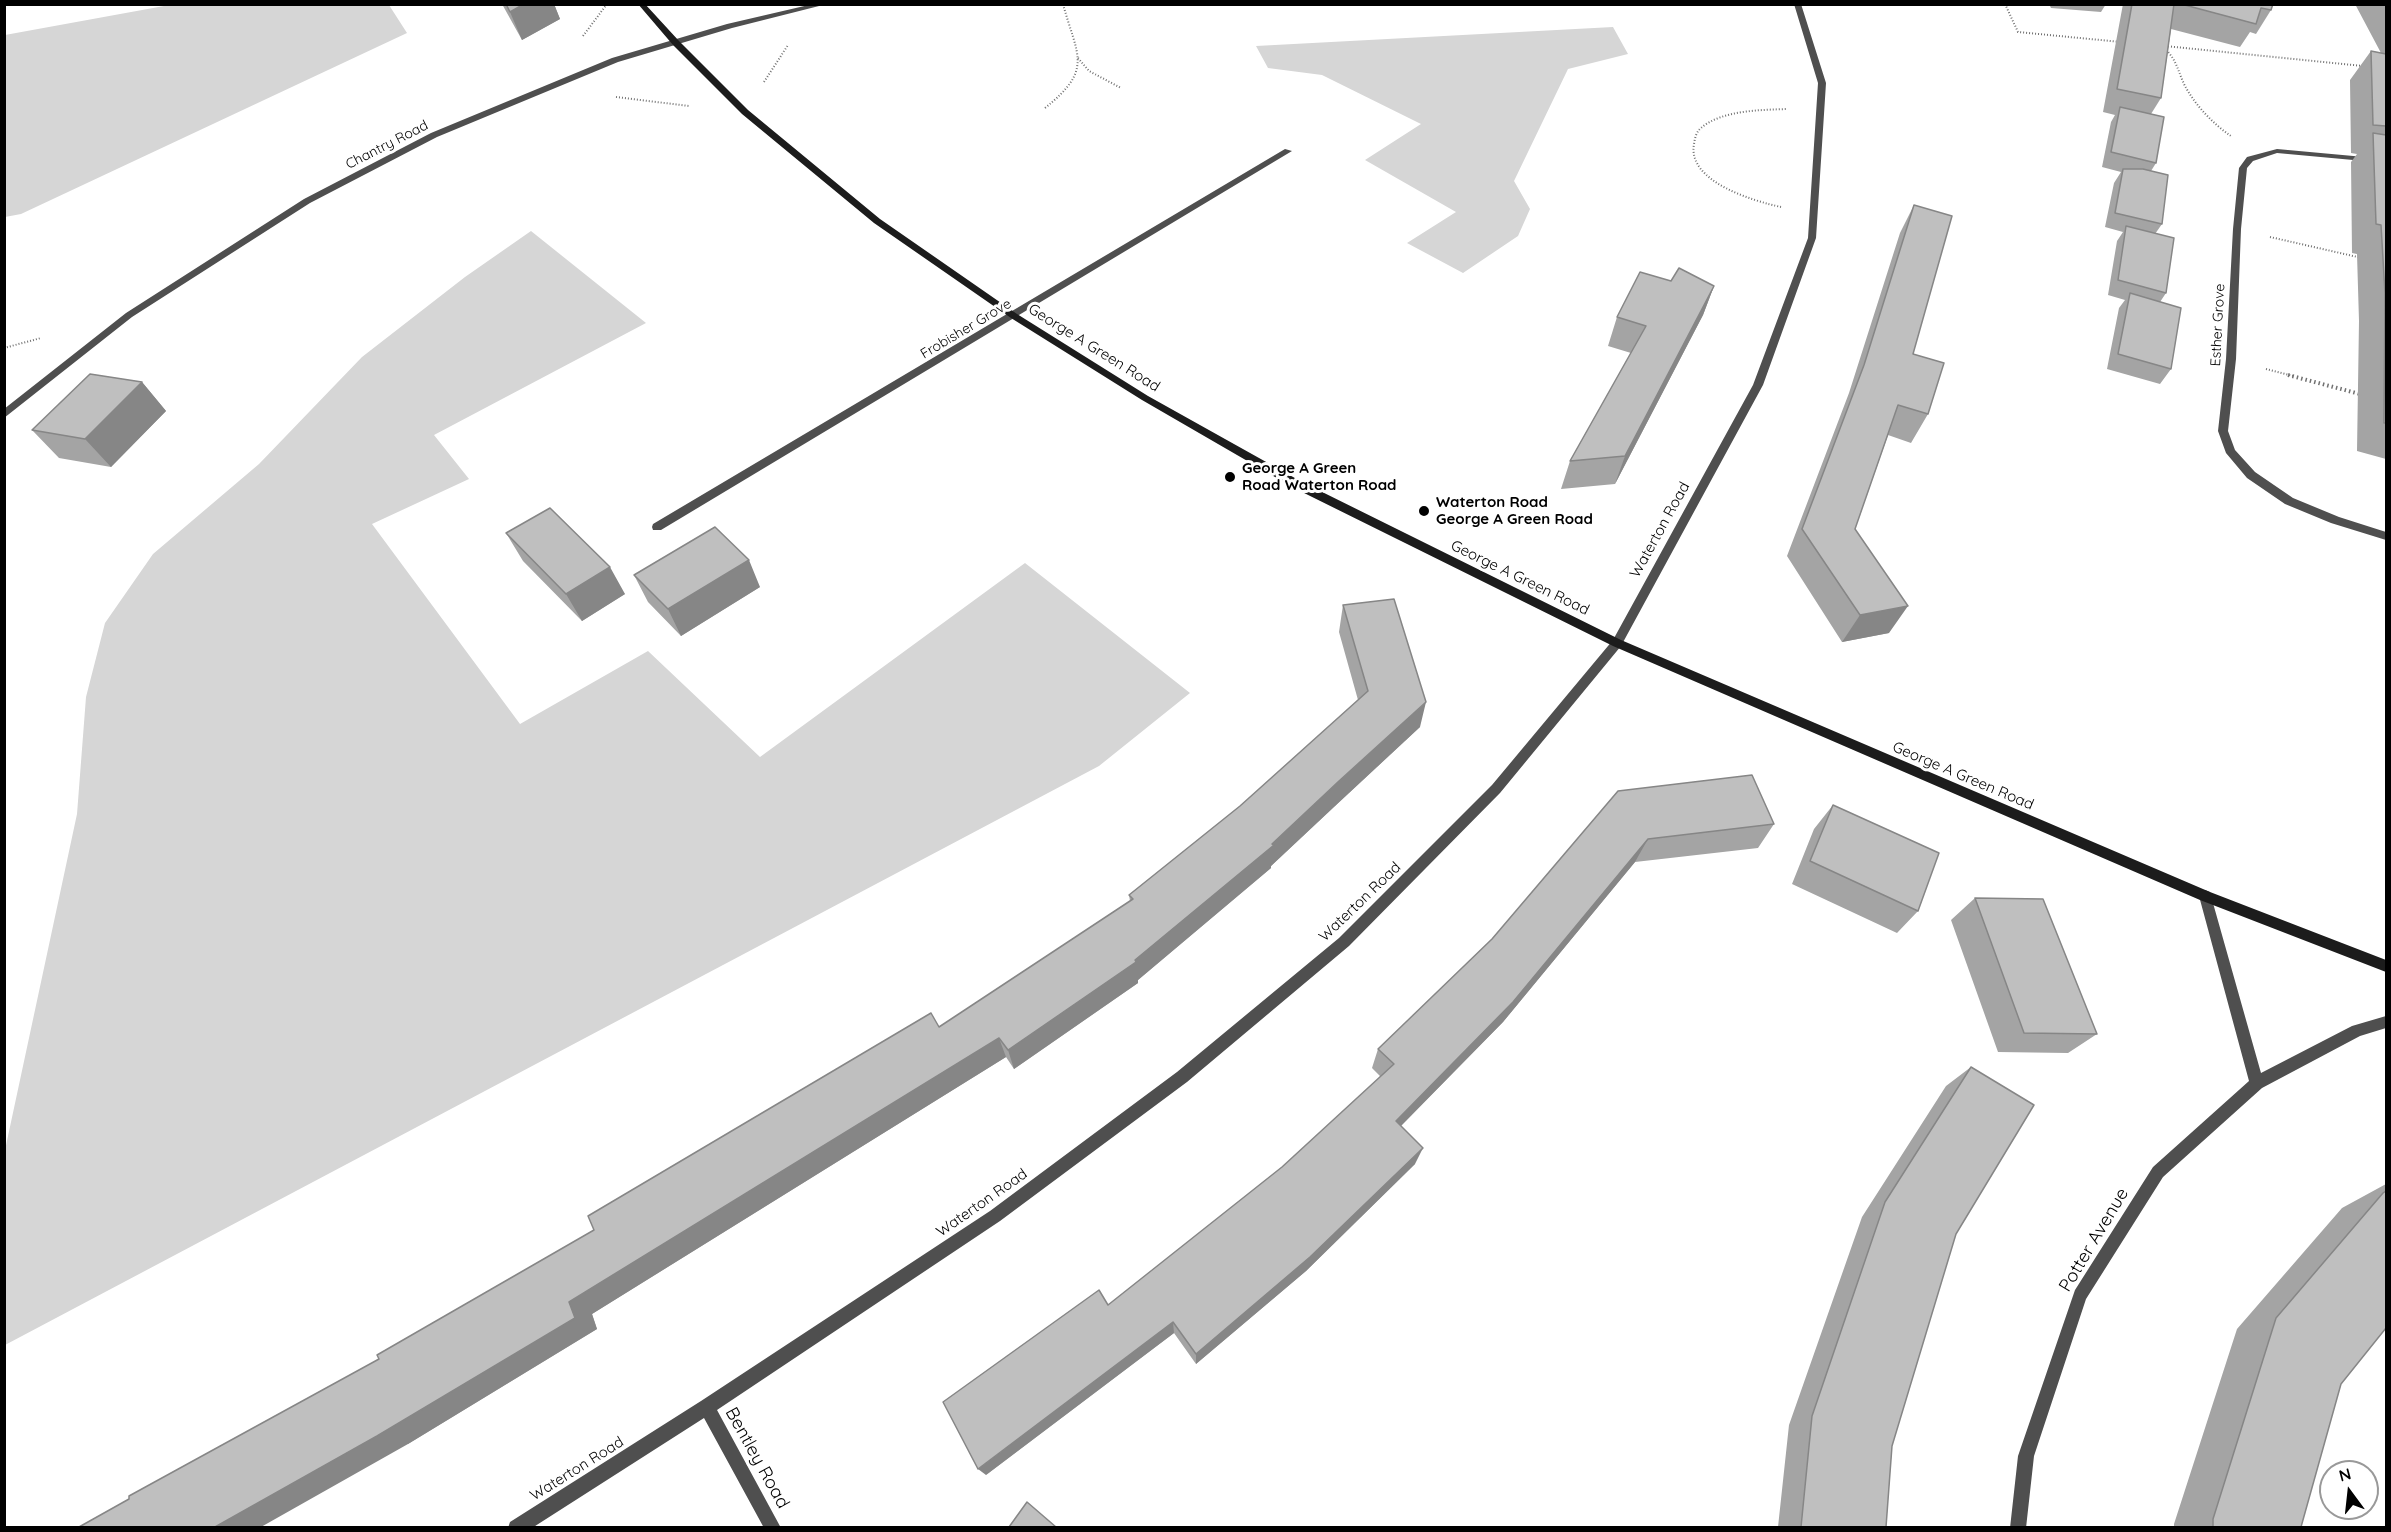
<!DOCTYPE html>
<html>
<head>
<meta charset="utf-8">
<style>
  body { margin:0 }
  #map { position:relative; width:2391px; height:1532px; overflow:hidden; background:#fff; font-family:Quicksand,sans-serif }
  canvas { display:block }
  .frame { position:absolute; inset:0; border:6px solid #000; pointer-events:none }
  .north { position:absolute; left:2319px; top:1460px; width:60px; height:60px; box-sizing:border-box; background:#fff; border:2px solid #999; border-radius:50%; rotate:345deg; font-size:16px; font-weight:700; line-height:24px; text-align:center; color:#000 }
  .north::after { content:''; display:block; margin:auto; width:21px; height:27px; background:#000; clip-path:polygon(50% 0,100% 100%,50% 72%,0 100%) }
</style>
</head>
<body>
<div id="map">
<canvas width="2391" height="1532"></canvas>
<div class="frame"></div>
<div class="north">N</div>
</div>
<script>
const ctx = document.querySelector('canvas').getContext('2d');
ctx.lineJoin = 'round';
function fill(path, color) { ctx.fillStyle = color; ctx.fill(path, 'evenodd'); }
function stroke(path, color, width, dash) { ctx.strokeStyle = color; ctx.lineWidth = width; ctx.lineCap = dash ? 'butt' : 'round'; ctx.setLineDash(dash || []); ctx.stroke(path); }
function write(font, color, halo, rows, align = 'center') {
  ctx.font = font + ' Quicksand,sans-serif'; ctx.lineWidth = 6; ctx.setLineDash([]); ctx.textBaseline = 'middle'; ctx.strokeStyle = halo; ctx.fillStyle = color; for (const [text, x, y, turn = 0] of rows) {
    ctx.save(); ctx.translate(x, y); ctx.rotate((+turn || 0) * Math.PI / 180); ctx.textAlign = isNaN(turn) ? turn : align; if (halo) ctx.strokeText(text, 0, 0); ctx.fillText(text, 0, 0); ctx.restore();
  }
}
fill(new Path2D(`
  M 175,4 L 389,5 L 407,33 L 21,214 L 5,217 L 5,35 Z
  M 1613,27 L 1628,54 L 1568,69 L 1514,181 L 1530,209 L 1518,236 L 1463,273 L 1407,243 L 1456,212 L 1365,160 L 1421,124 L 1322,75 L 1268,68 L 1256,46 Z
  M 531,231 L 646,323 L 434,435 L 469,479 L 372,524 L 520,724 L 648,651 L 760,757 L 1025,563 L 1190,693 L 1099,766 L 5,1345 L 5,1150 L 77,814 L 86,697 L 105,623 L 153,554 L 259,464 L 362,357 L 465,277 Z`), '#d6d6d6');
stroke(new Path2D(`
  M 2005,4 L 2018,32 L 2121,42
  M 583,36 L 607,4
  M 2165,46 L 2363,66
  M 2164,48 C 2176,58 2178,71 2184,84 C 2194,104 2213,124 2231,136
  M 1078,58 L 1089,71 L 1121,88
  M 764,82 L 788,45
  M 616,97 L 689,106
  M 1045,108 C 1094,69 1077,56 1063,4
  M 1781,207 C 1754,201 1687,182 1694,144 C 1695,138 1696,132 1701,128 C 1722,110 1761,110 1787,109
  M 2270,237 L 2362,258
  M 4,348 L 41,338
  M 2266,369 L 2293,376`), '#717171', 2, [1, 2]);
stroke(new Path2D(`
  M 2288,375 L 2360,394`), '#717171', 4, [1.5, 3]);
fill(new Path2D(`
  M 813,4 L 827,4 L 732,28 L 618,62 L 437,137 L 310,203 L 132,317 L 4,418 L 4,409 L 126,313 L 304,199 L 431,133 L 612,58 L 727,24 Z
  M 1794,4 L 1801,4 L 1826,83 L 1816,238 L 1763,385 L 1621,646 L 1500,793 L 1349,946 L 1187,1082 L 1000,1221 L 717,1410 L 781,1528 L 764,1528 L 704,1418 L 532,1528 L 508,1528 L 510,1522 L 701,1401 L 990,1211 L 1177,1072 L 1339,938 L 1492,785 L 1613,640 L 1753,385 L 1808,238 L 1818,83 Z
  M 1285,149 L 1292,151 L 661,530 L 653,530 L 652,527 L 653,524 Z
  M 2277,149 L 2386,159 L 2386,163 L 2277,153 L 2253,161 L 2247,168 L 2241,229 L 2236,359 L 2228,431 L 2235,450 L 2255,472 L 2293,498 L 2339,517 L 2386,532 L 2386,540 L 2331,523 L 2285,504 L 2247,478 L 2226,453 L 2218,431 L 2226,359 L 2233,229 L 2239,168 L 2247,157 Z
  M 2205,890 L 2210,892 L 2211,896 L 2261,1073 L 2352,1026 L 2386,1016 L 2386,1028 L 2360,1036 L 2262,1088 L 2163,1177 L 2086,1299 L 2034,1456 L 2026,1528 L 2010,1528 L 2018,1456 L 2075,1290 L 2153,1167 L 2249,1081 L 2199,896 L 2200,892 Z`), '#4f4f4f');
fill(new Path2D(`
  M 638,4 L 645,4 L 679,41 L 748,110 L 880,219 L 1017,314 L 1148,396 L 1302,482 L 1621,640 L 2210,892 L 2386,960 L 2386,972 L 2200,900 L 1613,646 L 1294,488 L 1142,400 L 1011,318 L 874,223 L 742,114 L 673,45 Z`), '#1c1c1c');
fill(new Path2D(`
  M 502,4 L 554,4 L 560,19 L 522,40 Z
  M 2049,4 L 2106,4 L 2101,12 L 2051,8 Z
  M 2123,4 L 2273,4 L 2271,10 L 2256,34 L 2250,32 L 2240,47 L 2171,29 L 2161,98 L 2151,114 L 2156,163 L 2151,171 L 2162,224 L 2155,234 L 2166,293 L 2160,302 L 2171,369 L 2160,384 L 2107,369 L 2119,308 L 2125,300 L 2108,295 L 2117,241 L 2123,232 L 2105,227 L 2114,183 L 2121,172 L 2102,167 L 2111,122 L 2115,115 L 2103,112 Z
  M 2355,4 L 2386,4 L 2386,459 L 2357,451 L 2359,321 L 2357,254 L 2352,253 L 2351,162 L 2357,154 L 2351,153 L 2350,80 L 2371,51 L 2381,53 Z
  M 1914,205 L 1913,354 L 1928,414 L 1911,443 L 1888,435 L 1855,529 L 1889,633 L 1842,642 L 1787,556 L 1849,393 L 1900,233 Z
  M 1671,281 L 1714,286 L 1703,315 L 1615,484 L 1561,489 L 1570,461 L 1631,353 L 1608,346 L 1617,317 Z
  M 142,382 L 166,411 L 111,467 L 59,458 L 32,430 Z
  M 506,533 L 625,594 L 582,621 L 523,561 Z
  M 634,575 L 760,587 L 681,636 L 648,602 Z
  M 1343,605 L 1420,727 L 1335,806 L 1271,866 L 1271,868 L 1138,980 L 1138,983 L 1014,1069 L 1006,1057 L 592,1314 L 597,1329 L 408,1444 L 379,1359 L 594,1230 L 939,1027 L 1130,901 L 1129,895 L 1240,806 L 1358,700 L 1339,632 Z
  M 1618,791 L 1774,824 L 1758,848 L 1635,862 L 1503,1022 L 1401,1126 L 1415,1164 L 1306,1271 L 1196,1364 L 1174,1333 L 986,1475 L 1108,1305 L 1282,1167 L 1381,1077 L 1372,1068 L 1378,1049 L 1492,939 Z
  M 1833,805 L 1918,911 L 1897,933 L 1792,884 L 1814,829 Z
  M 1975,898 L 2097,1034 L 2068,1053 L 1998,1052 L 1951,920 Z
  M 1971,1067 L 1956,1234 L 1892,1446 L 1886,1527 L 1778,1527 L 1789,1425 L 1862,1217 L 1946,1086 Z
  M 2386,1184 L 2386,1328 L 2341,1384 L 2301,1527 L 2174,1527 L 2174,1524 L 2237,1329 L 2342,1208 Z`), '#a4a4a4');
fill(new Path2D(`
  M 524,4 L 554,4 L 560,19 L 522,40 L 510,12 Z
  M 1714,286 L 1703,315 L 1615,484 L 1625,456 Z
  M 142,382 L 166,411 L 111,467 L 85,439 Z
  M 749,560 L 760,587 L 681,636 L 668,609 Z
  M 610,567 L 625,594 L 582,621 L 566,594 Z
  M 1908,606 L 1889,633 L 1842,642 L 1860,615 Z
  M 1426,702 L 1420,727 L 1335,806 L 1271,866 L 1271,868 L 1138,980 L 1138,983 L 1014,1069 L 1008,1050 L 1272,844 L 1339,781 Z
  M 1648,839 L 1635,862 L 1503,1022 L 1389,1138 L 1396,1121 Z
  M 999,1038 L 1006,1057 L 592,1314 L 597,1329 L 408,1444 L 261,1527 L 215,1527 L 569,1302 Z
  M 1423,1148 L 1415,1164 L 1306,1271 L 1196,1364 L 1196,1354 Z
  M 1173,1322 L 1174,1333 L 986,1475 L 978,1469 Z`), '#868686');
const building = new Path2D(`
  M 506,4 L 524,4 L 510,12 Z
  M 2132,4 L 2174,4 L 2161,98 L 2117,89 Z
  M 2181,4 L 2273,4 L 2271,10 L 2261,8 L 2256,24 Z
  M 2371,51 L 2386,54 L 2386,126 L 2373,125 Z
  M 2120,107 L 2164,117 L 2156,163 L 2111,152 Z
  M 2373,133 L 2386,135 L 2386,423 L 2384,423 L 2385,293 L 2381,225 L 2376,224 Z
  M 2123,169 L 2143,169 L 2168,175 L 2162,224 L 2115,213 Z
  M 1914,205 L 1952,216 L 1913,354 L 1944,363 L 1928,414 L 1898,405 L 1855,529 L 1908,606 L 1860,615 L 1802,529 L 1864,365 Z
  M 2126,226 L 2174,238 L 2166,293 L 2118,280 Z
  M 1679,268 L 1714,286 L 1625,456 L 1570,461 L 1646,326 L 1617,317 L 1640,272 L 1671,281 Z
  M 2130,293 L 2181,308 L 2171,369 L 2118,354 Z
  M 90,374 L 142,382 L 85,439 L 32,430 Z
  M 550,508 L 610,567 L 566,594 L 506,533 Z
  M 715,527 L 749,560 L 668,609 L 634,575 Z
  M 1394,599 L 1426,702 L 1339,781 L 1272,844 L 1274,845 L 1135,960 L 1136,962 L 1008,1050 L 999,1038 L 569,1302 L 575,1318 L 377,1436 L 215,1527 L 79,1527 L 129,1499 L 129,1496 L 379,1359 L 377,1355 L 594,1230 L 588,1216 L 931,1013 L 939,1027 L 1133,899 L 1129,895 L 1240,806 L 1368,691 L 1343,605 Z
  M 1752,775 L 1774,824 L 1648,839 L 1513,1002 L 1396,1121 L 1423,1148 L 1310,1257 L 1196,1354 L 1173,1322 L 978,1469 L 943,1402 L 1099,1290 L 1108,1305 L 1282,1167 L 1394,1064 L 1378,1049 L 1492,939 L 1618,791 Z
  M 1833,805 L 1939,853 L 1918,911 L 1810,861 Z
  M 1975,898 L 2043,899 L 2097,1034 L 2024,1033 Z
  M 1971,1067 L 2034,1105 L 1956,1234 L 1892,1446 L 1886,1527 L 1801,1527 L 1812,1416 L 1885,1202 Z
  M 2386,1191 L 2386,1328 L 2341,1384 L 2301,1527 L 2213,1527 L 2213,1519 L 2276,1318 L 2383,1193 Z
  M 1027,1502 L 1056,1527 L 1009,1527 Z`);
fill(building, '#bfbfbf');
stroke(building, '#868686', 1.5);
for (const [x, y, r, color] of [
  [1230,477,6,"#000"],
  [1424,511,6,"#000"]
]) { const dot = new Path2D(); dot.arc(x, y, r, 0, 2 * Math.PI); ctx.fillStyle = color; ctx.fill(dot); stroke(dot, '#fff', 2); }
write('14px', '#000', '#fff', [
  ["Chantry Road",387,145,-27],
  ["Esther Grove",2218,325,-87],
  ["Frobisher Grove",966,329,-31]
]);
write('15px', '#000', '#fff', [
  ["George A Green Road",1094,348,32],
  ["Waterton Road",1660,530,-61],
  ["George A Green Road",1520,578,26],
  ["George A Green Road",1963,776,23],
  ["Waterton Road",1360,902,-44],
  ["Waterton Road",982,1203,-35],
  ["Waterton Road",577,1469,-32]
]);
write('bold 15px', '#000', '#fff', [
  ["George A Green",1242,468],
  ["Road Waterton Road",1242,485],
  ["Waterton Road",1436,502],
  ["George A Green Road",1436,519]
], 'left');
write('18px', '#000', '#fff', [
  ["Potter Avenue",2094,1240,-59],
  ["Bentley Road",757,1458,61]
]);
</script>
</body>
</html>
